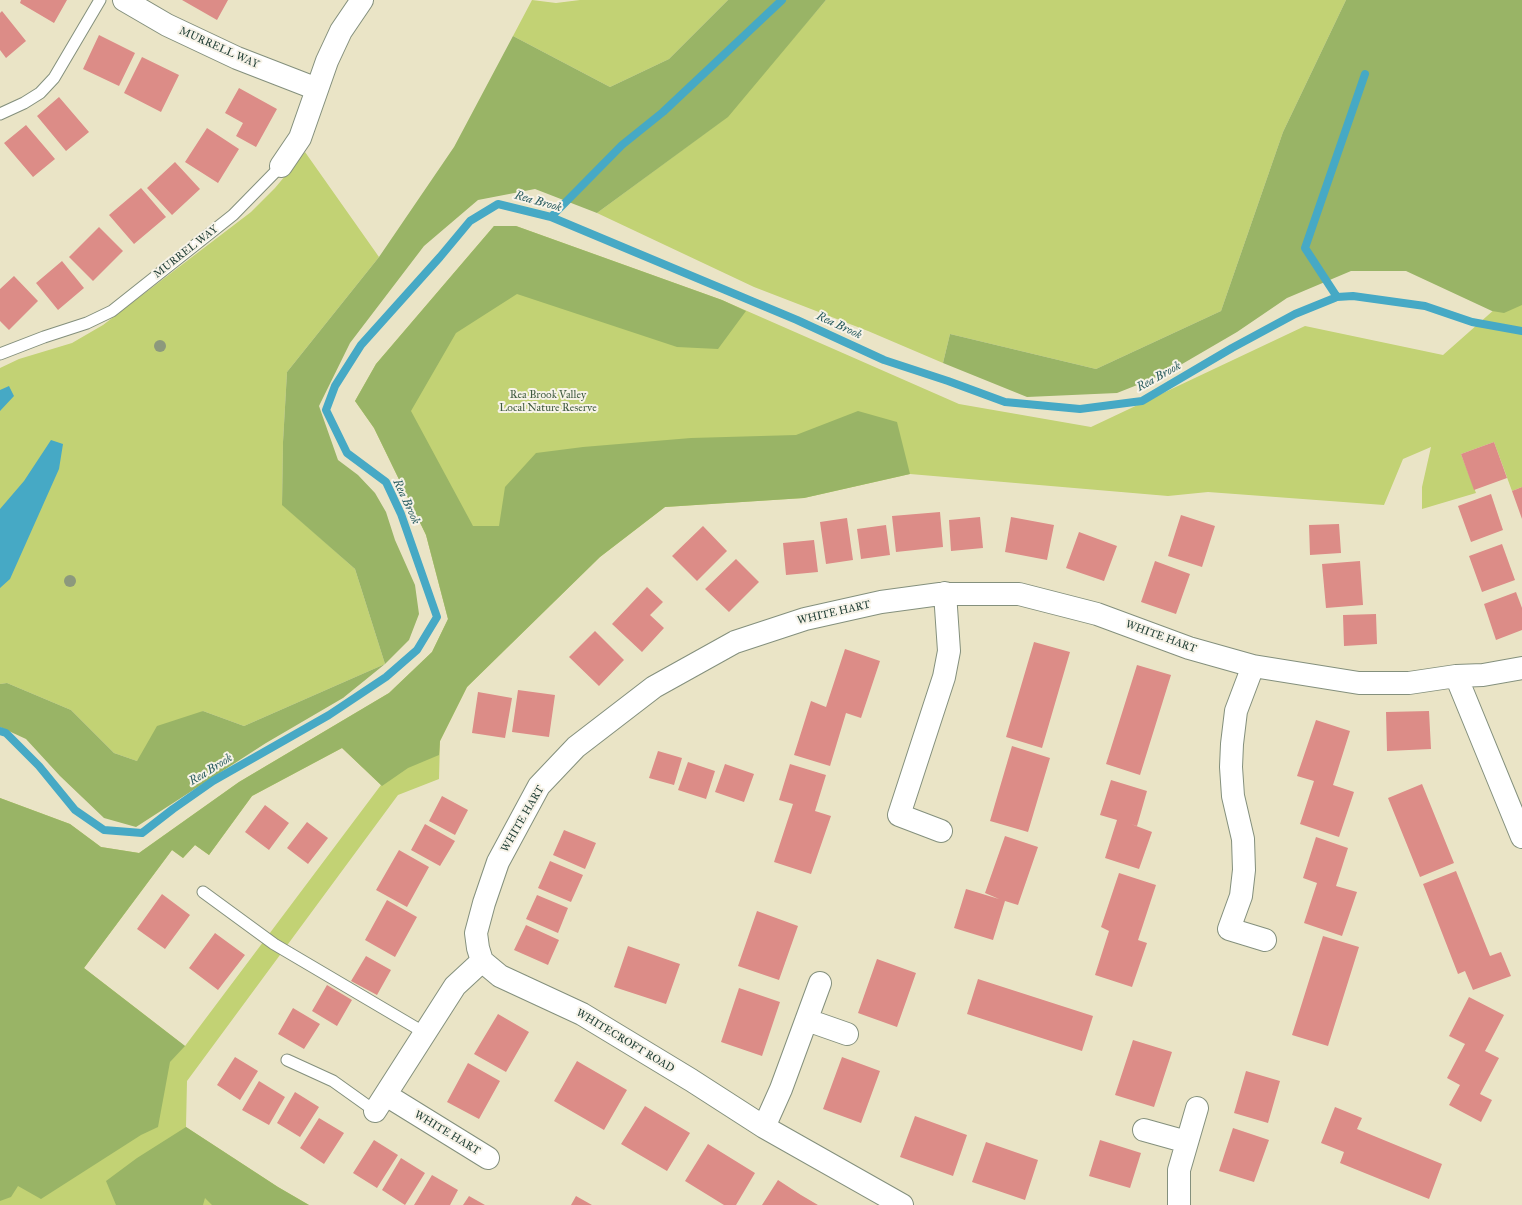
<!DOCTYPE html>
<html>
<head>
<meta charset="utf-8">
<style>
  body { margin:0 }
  canvas { display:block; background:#eae4c6 }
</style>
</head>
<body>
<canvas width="1522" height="1205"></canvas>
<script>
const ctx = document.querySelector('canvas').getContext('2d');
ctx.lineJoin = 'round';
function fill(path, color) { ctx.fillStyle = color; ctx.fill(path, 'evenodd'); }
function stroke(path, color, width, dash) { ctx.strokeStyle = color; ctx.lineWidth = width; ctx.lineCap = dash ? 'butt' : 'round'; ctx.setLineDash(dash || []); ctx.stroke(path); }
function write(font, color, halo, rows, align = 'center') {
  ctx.font = font + ' "IM FELL Great Primer",serif'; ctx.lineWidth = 4; ctx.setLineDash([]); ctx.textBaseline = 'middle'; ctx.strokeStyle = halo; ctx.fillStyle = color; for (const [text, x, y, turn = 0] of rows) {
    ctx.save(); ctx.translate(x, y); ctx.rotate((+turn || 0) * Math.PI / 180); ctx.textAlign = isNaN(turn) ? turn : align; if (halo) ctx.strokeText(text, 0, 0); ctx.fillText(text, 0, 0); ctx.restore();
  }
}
fill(new Path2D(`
  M 532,0 L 556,3 L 580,0 L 728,0 L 669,59 L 610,87 L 513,36 Z
  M 826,0 L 1346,0 L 1283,132 L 1221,311 L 1096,369 L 950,334 L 943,363 L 868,331 L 754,287 L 597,213 L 723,120 Z
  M 305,152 L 379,257 L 287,372 L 283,442 L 282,504 L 355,569 L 385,664 L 244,726 L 203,711 L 137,761 L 114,753 L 71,710 L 7,683 L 0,684 L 0,368 L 19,359 L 72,343 L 103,325 L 251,212 L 275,188 Z
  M 494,226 L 516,226 L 722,300 L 959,404 L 1091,427 L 1305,326 L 1443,355 L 1504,301 L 1522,279 L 1522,487 L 1512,491 L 1494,442 L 1461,454 L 1476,493 L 1422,509 L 1422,487 L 1431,447 L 1403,459 L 1384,505 L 1208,492 L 1168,496 L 910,474 L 804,498 L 665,507 L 600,557 L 467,687 L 440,741 L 439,779 L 398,795 L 187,1081 L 186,1127 L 278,1187 L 309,1205 L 0,1205 L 0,798 L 70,824 L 101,847 L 139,853 L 239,782 L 389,693 L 432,652 L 448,619 L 426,535 L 374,428 L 355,401 L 376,364 ZM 342,748 L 381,785 L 185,1046 L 84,968 L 172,850 L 183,858 L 195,845 L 209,855 L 252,796 Z`), '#c2d274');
fill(new Path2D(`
  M 728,0 L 826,0 L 728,117 L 597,213 L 535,189 L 478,200 L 424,246 L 350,343 L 319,406 L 338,460 L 358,475 L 375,493 L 386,512 L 395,540 L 415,585 L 419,614 L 409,640 L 385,664 L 343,698 L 266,743 L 136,827 L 104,818 L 60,776 L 26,739 L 0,727 L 0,684 L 7,683 L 71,710 L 114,753 L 137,761 L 157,726 L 203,711 L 244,726 L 385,664 L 355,569 L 282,505 L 283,442 L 287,372 L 379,257 L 454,147 L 513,36 L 610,87 L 669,59 Z
  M 1346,0 L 1522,0 L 1522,305 L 1504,313 L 1492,311 L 1406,271 L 1351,271 L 1287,298 L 1237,332 L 1165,374 L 1117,393 L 1027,397 L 943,363 L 950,334 L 1096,369 L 1221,311 L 1283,132 Z
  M 494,226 L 516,226 L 722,300 L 746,311 L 718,349 L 677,347 L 517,294 L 456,333 L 411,411 L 473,526 L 499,526 L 505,487 L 536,453 L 583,447 L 691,438 L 796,435 L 858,411 L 897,422 L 910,474 L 804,498 L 665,507 L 600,557 L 467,687 L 440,741 L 439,755 L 408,768 L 382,786 L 342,748 L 252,796 L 209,855 L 195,845 L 183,858 L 172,850 L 84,968 L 185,1046 L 170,1062 L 158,1127 L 141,1135 L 41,1199 L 18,1186 L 11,1197 L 0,1201 L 0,798 L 70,824 L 101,847 L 139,853 L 239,782 L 389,693 L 432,652 L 448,619 L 426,535 L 374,428 L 355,401 L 376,364 Z
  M 186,1127 L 278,1187 L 309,1205 L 212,1205 L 205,1198 L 203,1205 L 116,1205 L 106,1181 L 137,1158 Z`), '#99b466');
fill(new Path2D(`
  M 9,386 L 14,396 L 0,411 L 0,390 Z
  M 51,440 L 63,444 L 59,469 L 10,579 L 0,588 L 0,509 L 24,481 Z`), '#46a9c5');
stroke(new Path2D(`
  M 551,217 L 622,145 L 663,112 L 782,0
  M 1337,297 L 1305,248 L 1365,74
  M 0,731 L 6,733 L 39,766 L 75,810 L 104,830 L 142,833 L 173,809 L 213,781 L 329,715 L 386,677 L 417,650 L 437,617 L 401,514 L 386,482 L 347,453 L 326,410 L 335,386 L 361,345 L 440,257 L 470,221 L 498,204 L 551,217 L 797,320 L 884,360 L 948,381 L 1005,402 L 1080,409 L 1142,401 L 1232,348 L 1295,314 L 1337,297 L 1353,296 L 1425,306 L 1472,322 L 1522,331`), '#46a9c5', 8);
fill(new Path2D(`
  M 21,0 L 67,0 L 54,23 L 20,3 Z
  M 182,0 L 228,0 L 217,20 Z
  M 2,11 L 26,41 L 6,58 L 0,50 L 0,13 Z
  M 99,35 L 135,53 L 119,86 L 83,69 Z
  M 142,57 L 179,75 L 161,112 L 124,93 Z
  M 239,88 L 277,109 L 256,147 L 236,136 L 243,123 L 225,113 Z
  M 59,97 L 89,132 L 66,151 L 37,116 Z
  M 26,125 L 55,159 L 33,177 L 4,143 Z
  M 207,128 L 239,149 L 218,183 L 185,162 Z
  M 175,162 L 200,189 L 172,215 L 147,188 Z
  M 141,188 L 166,217 L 134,244 L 109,215 Z
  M 99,227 L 123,251 L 93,281 L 69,257 Z
  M 62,261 L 84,288 L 58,310 L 36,283 Z
  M 14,276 L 38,301 L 9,330 L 0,321 L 0,289 Z
  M 1494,442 L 1507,478 L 1474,490 L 1461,454 Z
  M 1522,487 L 1522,519 L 1512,491 Z
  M 1491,494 L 1503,530 L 1471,542 L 1458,506 Z
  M 940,512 L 943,547 L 896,552 L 892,516 Z
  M 1181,515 L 1215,526 L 1202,567 L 1168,556 Z
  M 980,517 L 983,548 L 951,551 L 949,520 Z
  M 1011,517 L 1054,525 L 1047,560 L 1005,552 Z
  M 847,518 L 853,560 L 826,564 L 820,522 Z
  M 1339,524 L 1341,553 L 1310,555 L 1309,525 Z
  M 886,525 L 890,555 L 861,559 L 857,529 Z
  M 703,526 L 727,551 L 697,581 L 672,556 Z
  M 1079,532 L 1117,546 L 1104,581 L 1066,568 Z
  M 814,540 L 818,572 L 786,575 L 783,543 Z
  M 1502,544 L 1515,580 L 1482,592 L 1469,556 Z
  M 736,559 L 759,582 L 729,612 L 705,589 Z
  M 1155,561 L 1190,574 L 1176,614 L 1141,602 Z
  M 1360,561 L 1363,605 L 1326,608 L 1322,564 Z
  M 647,587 L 663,602 L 650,615 L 664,628 L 642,652 L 612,624 Z
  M 1516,592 L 1522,608 L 1522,630 L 1496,640 L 1484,604 Z
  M 1376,614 L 1377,644 L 1344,646 L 1343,615 Z
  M 595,631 L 624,660 L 599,686 L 569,657 Z
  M 1034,642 L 1070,652 L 1042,748 L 1006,737 Z
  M 845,649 L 880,661 L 861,718 L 846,713 L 830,766 L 794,755 L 811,701 L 826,707 Z
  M 1137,665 L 1171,675 L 1140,775 L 1106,764 Z
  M 518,690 L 555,695 L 549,737 L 512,732 Z
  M 478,692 L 512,698 L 505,738 L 472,733 Z
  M 1429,711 L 1431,749 L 1387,751 L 1386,712 Z
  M 1316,720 L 1350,731 L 1333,785 L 1354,792 L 1339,837 L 1300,824 L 1314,781 L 1297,776 Z
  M 1012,746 L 1050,758 L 1028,832 L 990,821 Z
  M 658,751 L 682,758 L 674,785 L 649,778 Z
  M 688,762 L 715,771 L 706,799 L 678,790 Z
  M 725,764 L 754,774 L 744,802 L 715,792 Z
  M 790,764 L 826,775 L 815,811 L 831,816 L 811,874 L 774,862 L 793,804 L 779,800 Z
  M 1111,780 L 1147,791 L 1137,826 L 1131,824 L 1152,832 L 1139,869 L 1105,858 L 1117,820 L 1100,815 Z
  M 1422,784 L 1454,863 L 1420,877 L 1388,798 Z
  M 442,796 L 468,810 L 455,835 L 429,821 Z
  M 265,805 L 289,823 L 269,850 L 245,832 Z
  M 307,822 L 328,838 L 308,864 L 287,848 Z
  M 425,824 L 455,841 L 440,866 L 411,850 Z
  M 564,830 L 596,843 L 585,869 L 553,855 Z
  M 1005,836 L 1038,847 L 1018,905 L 1005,901 L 993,940 L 954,928 L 966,889 L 999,899 L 985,893 Z
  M 1316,837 L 1348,848 L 1336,886 L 1357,892 L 1342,936 L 1304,923 L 1317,883 L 1303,878 Z
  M 399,850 L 429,867 L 407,907 L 376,890 Z
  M 550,861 L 583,875 L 571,902 L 538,888 Z
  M 1456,871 L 1490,956 L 1501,952 L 1511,976 L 1473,990 L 1465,971 L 1458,974 L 1423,884 Z
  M 1119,873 L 1156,885 L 1138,940 L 1147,943 L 1132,987 L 1095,975 L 1109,931 L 1101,927 Z
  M 162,894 L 190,915 L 165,949 L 137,929 Z
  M 537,895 L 568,908 L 558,933 L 526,919 Z
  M 387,900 L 417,917 L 395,957 L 365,940 Z
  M 757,911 L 798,926 L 779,980 L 738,966 Z
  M 526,925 L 559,940 L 548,965 L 514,950 Z
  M 215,933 L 245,955 L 218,990 L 189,968 Z
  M 1323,936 L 1359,947 L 1328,1046 L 1292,1035 Z
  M 628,946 L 680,964 L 666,1004 L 614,987 Z
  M 366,956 L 391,970 L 377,995 L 351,981 Z
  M 877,959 L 916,973 L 897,1027 L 858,1013 Z
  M 978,979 L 1093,1016 L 1082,1051 L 967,1014 Z
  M 327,985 L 352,1000 L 337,1026 L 312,1011 Z
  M 739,988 L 780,1002 L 762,1056 L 721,1042 Z
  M 1469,997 L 1504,1015 L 1485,1051 L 1499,1058 L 1480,1094 L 1492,1100 L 1481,1122 L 1449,1105 L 1460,1085 L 1447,1078 L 1465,1044 L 1449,1036 Z
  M 293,1008 L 320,1024 L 304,1049 L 278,1034 Z
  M 498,1014 L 529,1032 L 506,1072 L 474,1054 Z
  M 1133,1040 L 1172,1052 L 1154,1107 L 1115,1095 Z
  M 235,1057 L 258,1071 L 240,1100 L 217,1085 Z
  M 842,1057 L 880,1071 L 861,1123 L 823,1109 Z
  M 577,1061 L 627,1090 L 604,1130 L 554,1101 Z
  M 468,1063 L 500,1081 L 479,1119 L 447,1102 Z
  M 1246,1071 L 1280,1081 L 1268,1123 L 1234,1113 Z
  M 259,1081 L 285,1097 L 269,1125 L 242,1110 Z
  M 295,1092 L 319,1107 L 300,1137 L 277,1123 Z
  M 645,1106 L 690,1133 L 667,1171 L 621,1144 Z
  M 1335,1107 L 1362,1118 L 1357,1129 L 1442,1164 L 1429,1199 L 1340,1163 L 1344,1152 L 1321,1143 Z
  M 915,1116 L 967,1135 L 953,1176 L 900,1157 Z
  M 319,1118 L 344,1133 L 324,1164 L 300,1148 Z
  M 1233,1128 L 1269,1140 L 1254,1182 L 1219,1171 Z
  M 374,1140 L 398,1155 L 377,1188 L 353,1173 Z
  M 1100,1140 L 1141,1153 L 1130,1188 L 1089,1176 Z
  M 986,1142 L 1038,1160 L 1025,1200 L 972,1182 Z
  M 708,1144 L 755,1173 L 736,1205 L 724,1205 L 685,1181 Z
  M 401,1158 L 425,1173 L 405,1205 L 382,1190 Z
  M 432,1175 L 458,1190 L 450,1205 L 414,1205 Z
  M 778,1180 L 801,1195 L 818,1205 L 762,1205 Z
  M 469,1196 L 485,1205 L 463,1205 Z
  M 576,1196 L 592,1205 L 571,1205 Z`), '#dc8c87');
const lane = new Path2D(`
  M 0,114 L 24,103 L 40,93 L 54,78 L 100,0
  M 0,354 L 44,337 L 87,323 L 112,311 L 233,215 L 281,166
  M 203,892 L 274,944 L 425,1033
  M 287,1060 L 333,1081 L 375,1111`);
const street = new Path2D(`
  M 124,0 L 167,25 L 237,58 L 317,89
  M 281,166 L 300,138 L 327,61 L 341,31 L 362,0
  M 1253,666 L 1236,711 L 1232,744 L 1231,767 L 1233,796 L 1243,839 L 1244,870 L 1241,896 L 1229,929 L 1265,940
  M 1456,676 L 1522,837
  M 941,831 L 899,815 L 944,677 L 949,651 L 945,593
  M 482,961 L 478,948 L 476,933 L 484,903 L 498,862 L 539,786 L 576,747 L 654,687 L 735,642 L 805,619 L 881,602 L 940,594 L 1019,594 L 1097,614 L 1189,648 L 1253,666 L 1359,683 L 1409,683 L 1456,676 L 1483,675 L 1522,668
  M 482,961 L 500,976 L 582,1014 L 691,1080 L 764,1127 L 902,1205
  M 807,1020 L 847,1034
  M 386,1095 L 488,1158
  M 375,1111 L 455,986 L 482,961
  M 764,1127 L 781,1089 L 820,983
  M 1144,1130 L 1187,1142
  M 1179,1205 L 1179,1170 L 1197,1108`);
stroke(lane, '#84907d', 13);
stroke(street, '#84907d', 24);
stroke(lane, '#fff', 11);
stroke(street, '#fff', 22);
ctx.fillStyle = '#8c997d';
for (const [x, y] of [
  [160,346],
  [70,581]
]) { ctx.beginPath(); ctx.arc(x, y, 6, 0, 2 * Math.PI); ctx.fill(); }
write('11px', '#1f3d34', '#f7f3e8', [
  ["MURRELL WAY",219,48,24],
  ["MURREL WAY",186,252,-38],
  ["WHITE HART",834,613,-13],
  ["WHITE HART",1161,637,20],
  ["WHITE HART",523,819,-60],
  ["WHITECROFT ROAD",625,1041,31],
  ["WHITE HART",447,1133,31]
]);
write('11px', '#405b41', '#f7f3e8', [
  ["Rea Brook Valley",548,395],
  ["Local Nature Reserve",548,408]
]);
write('italic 12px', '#2b5d60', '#f7f3e8', [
  ["Rea Brook",538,202,16],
  ["Rea Brook",839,326,25],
  ["Rea Brook",1159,377,-29],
  ["Rea Brook",406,502,65],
  ["Rea Brook",211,770,-32]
]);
</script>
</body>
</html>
